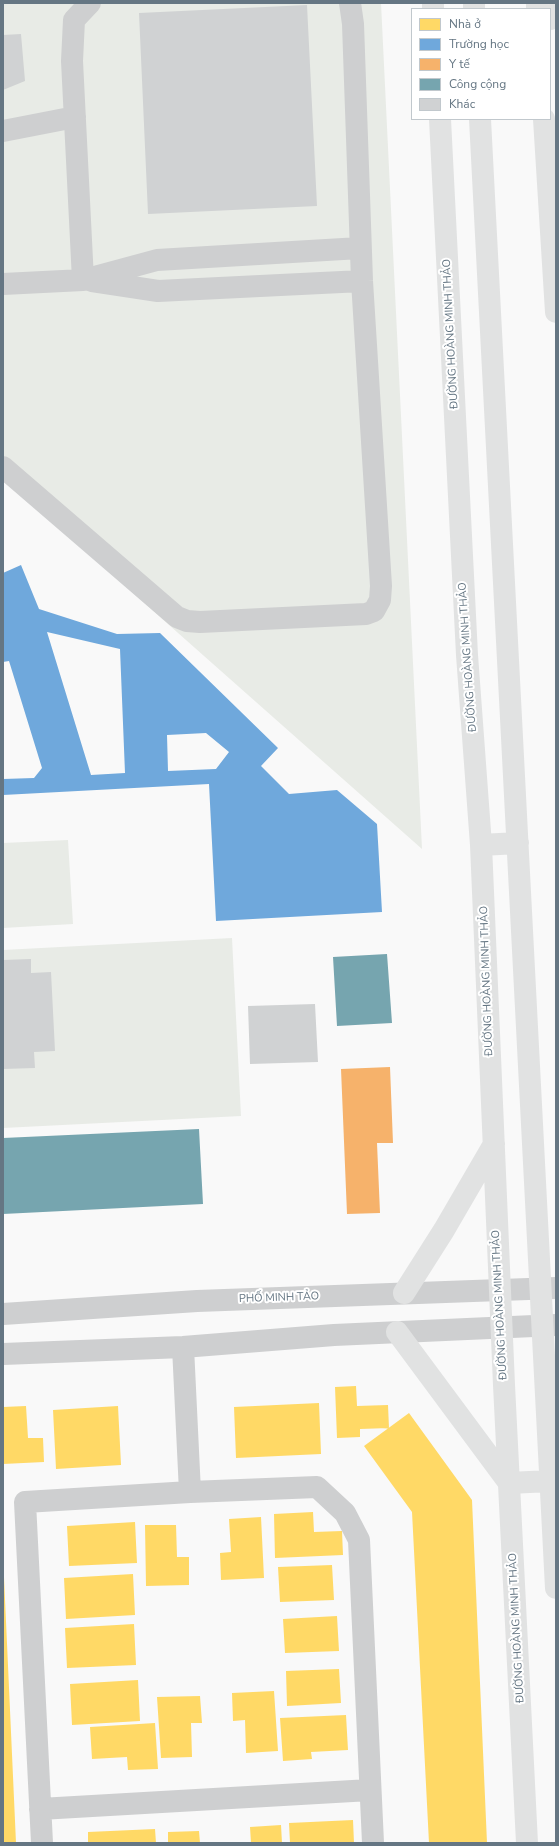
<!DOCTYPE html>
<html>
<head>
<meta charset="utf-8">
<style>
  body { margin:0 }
  #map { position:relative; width:559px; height:1846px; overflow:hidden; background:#f9f9f9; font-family:"Nunito Sans",sans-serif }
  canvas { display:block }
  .frame { position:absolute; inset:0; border:4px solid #657683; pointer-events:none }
  .legend { position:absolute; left:411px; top:8px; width:140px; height:112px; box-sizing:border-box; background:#fff; border:1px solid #c1c8cd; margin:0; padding:5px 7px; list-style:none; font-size:12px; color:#657683 }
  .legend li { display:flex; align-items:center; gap:8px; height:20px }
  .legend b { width:20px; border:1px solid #c1c8cd }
</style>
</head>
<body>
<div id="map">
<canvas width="559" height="1846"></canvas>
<div class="frame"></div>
<ul class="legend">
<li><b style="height:11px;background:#ffd966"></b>Nhà ở</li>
<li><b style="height:11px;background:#6fa8dc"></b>Trường học</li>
<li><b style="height:11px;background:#f6b26b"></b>Y tế</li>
<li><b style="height:11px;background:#76a5af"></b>Công cộng</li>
<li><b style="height:11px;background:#d0d2d3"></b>Khác</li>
</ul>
</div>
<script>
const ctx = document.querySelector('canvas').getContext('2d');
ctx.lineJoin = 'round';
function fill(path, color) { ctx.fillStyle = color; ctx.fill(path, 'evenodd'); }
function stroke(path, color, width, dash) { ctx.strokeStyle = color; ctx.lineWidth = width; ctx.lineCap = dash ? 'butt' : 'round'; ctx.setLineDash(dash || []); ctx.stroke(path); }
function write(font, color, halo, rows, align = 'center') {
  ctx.font = font + ' "Nunito Sans",sans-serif'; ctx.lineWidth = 4; ctx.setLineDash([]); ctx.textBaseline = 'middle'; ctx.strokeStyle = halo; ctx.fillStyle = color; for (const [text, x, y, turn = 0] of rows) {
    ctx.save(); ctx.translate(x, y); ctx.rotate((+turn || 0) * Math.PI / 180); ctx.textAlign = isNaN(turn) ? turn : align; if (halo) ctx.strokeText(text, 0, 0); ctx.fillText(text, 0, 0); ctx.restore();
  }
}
fill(new Path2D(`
  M 3,3 L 381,3 L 422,849 L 3,478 Z
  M 68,840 L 73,924 L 3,928 L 3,843 Z
  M 232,938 L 241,1116 L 3,1128 L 3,950 Z`), '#e8ebe6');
fill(new Path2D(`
  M 356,1386 L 357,1406 L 388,1405 L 389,1428 L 360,1429 L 360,1437 L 337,1438 L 335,1387 Z
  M 319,1403 L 321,1454 L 236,1458 L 234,1407 Z
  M 26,1406 L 28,1438 L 43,1438 L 44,1462 L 3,1464 L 3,1407 Z
  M 118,1406 L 121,1465 L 56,1469 L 53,1410 Z
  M 409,1413 L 472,1500 L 487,1843 L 429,1843 L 412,1512 L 364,1446 Z
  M 313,1512 L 314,1532 L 342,1531 L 343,1555 L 275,1558 L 274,1514 Z
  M 261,1517 L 264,1578 L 221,1580 L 220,1553 L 231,1552 L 229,1519 Z
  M 135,1522 L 137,1563 L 69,1566 L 67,1526 Z
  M 145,1525 L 176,1525 L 177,1557 L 189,1557 L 189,1585 L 146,1586 Z
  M 332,1565 L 334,1600 L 280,1602 L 278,1567 Z
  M 133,1574 L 135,1615 L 66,1619 L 64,1578 Z
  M 3,1577 L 4,1577 L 16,1843 L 3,1843 Z
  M 337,1616 L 339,1651 L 285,1653 L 283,1619 Z
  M 134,1624 L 136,1665 L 67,1668 L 65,1628 Z
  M 339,1669 L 341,1703 L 287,1706 L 286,1671 Z
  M 138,1680 L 140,1721 L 72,1725 L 70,1684 Z
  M 274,1691 L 278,1751 L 246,1753 L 245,1720 L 233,1721 L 232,1693 Z
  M 200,1696 L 202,1723 L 191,1723 L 192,1757 L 161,1758 L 157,1697 Z
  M 346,1715 L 348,1750 L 311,1752 L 312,1759 L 283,1761 L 280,1718 Z
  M 155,1723 L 158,1769 L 128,1770 L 127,1757 L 92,1759 L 90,1727 Z
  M 353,1820 L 354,1843 L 290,1843 L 289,1823 Z
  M 281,1825 L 282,1843 L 251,1843 L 250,1827 Z
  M 155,1829 L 156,1843 L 88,1843 L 88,1832 Z
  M 199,1831 L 200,1843 L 168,1843 L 168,1832 Z`), '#ffd966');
fill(new Path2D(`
  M 21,565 L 39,609 L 117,634 L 160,633 L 278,748 L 261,766 L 289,794 L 337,790 L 377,824 L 382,912 L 216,921 L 209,784 L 3,795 L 3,779 L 34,778 L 42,768 L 9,661 L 3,662 L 3,573 ZM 47,632 L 120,649 L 125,773 L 91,775 ZM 206,733 L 229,752 L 216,769 L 168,771 L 167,735 Z`), '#6fa8dc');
fill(new Path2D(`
  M 390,1067 L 393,1143 L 377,1143 L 380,1213 L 347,1214 L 341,1069 Z`), '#f6b26b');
fill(new Path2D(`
  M 387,954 L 392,1023 L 337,1026 L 333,957 Z
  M 199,1129 L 203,1204 L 3,1214 L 3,1138 Z`), '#76a5af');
fill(new Path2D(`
  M 307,5 L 317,206 L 148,214 L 139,13 Z
  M 21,34 L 25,81 L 3,90 L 3,35 Z
  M 31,959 L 31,973 L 51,972 L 55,1051 L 34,1052 L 35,1068 L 3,1069 L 3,960 Z
  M 315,1004 L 318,1062 L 250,1064 L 248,1006 Z`), '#d0d2d3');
stroke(new Path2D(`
  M 3,131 L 75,117
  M 83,280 L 72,61 L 74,20 L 90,3
  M 92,281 L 158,291 L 362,281
  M 3,284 L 83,280 L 157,260 L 360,248
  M 3,467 L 177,617 L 187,621 L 200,622 L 366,614 L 374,611 L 380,600 L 381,586 L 362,281 L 353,24 L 350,3
  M 3,1314 L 197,1301 L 556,1288
  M 183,1347 L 190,1492
  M 3,1354 L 183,1347 L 334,1335 L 556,1325
  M 40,1809 L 370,1790
  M 42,1843 L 25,1502 L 190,1492 L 317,1487 L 345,1513 L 359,1540 L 373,1843`), '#cecfd0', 22);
stroke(new Path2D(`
  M 433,3 L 433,9
  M 474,3 L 474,9
  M 537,3 L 537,9
  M 550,19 L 556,12
  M 440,119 L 467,655 L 481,845 L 504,1385 L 527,1843
  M 480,119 L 556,1588
  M 544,119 L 556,312
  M 481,845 L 518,843
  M 404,1293 L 444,1230 L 494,1144
  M 397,1332 L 509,1483
  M 509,1483 L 550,1481`), '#e1e2e2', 22);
write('11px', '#657683', '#fff', [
  ["ĐƯỜNG HOÀNG MINH THẢO",451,334,-93],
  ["ĐƯỜNG HOÀNG MINH THẢO",468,657,-94],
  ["ĐƯỜNG HOÀNG MINH THẢO",487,981,-92],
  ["PHỐ MINH TẢO",279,1298,-2],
  ["ĐƯỜNG HOÀNG MINH THẢO",500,1305,-93],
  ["ĐƯỜNG HOÀNG MINH THẢO",517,1628,-93]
]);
</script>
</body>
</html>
